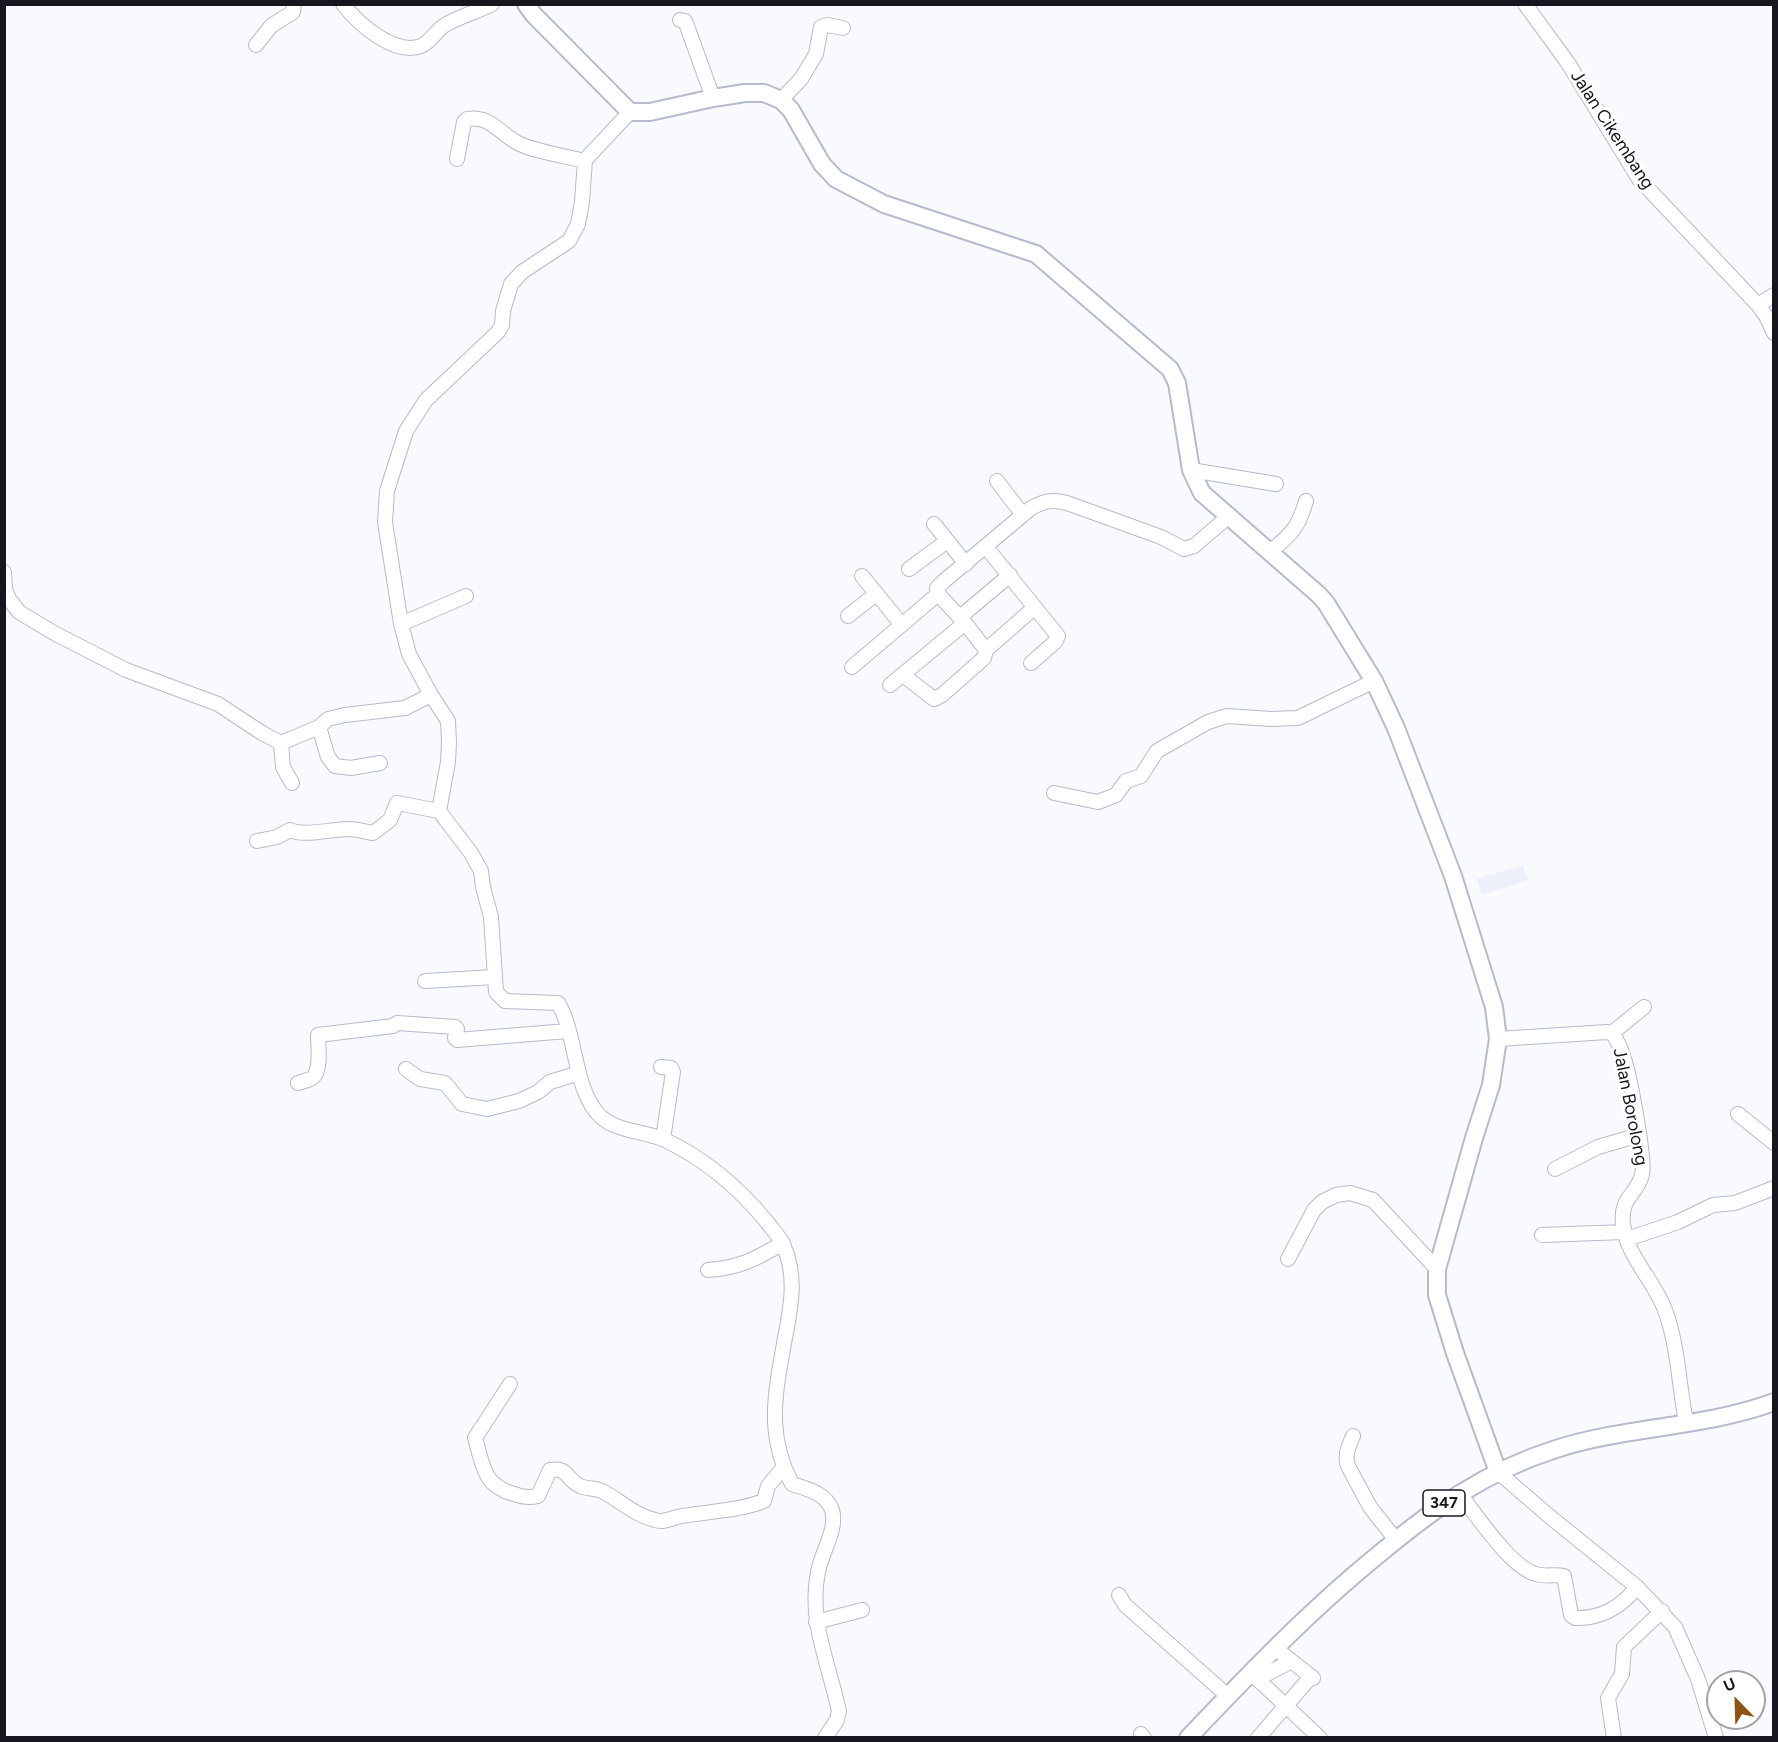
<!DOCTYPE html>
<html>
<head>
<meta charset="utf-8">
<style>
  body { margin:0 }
  #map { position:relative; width:1778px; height:1742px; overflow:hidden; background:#f9fafe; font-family:Figtree,sans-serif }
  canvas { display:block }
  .frame { position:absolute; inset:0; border:6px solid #16171e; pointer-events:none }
  .north { position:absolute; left:1706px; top:1670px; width:60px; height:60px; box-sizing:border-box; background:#fff; border:2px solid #a2a2a5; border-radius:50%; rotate:337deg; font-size:16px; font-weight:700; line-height:24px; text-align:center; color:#16171e }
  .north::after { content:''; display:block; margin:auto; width:21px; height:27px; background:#8e5311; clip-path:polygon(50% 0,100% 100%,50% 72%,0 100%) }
</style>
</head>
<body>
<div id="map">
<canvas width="1778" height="1742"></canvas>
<div class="frame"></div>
<div class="north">U</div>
</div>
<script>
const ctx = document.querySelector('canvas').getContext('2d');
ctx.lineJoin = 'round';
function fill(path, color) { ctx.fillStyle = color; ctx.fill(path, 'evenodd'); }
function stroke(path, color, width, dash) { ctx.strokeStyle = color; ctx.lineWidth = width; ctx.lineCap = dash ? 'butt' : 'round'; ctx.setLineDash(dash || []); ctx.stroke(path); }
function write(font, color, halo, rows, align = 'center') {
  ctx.font = font + ' Figtree,sans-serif'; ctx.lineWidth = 6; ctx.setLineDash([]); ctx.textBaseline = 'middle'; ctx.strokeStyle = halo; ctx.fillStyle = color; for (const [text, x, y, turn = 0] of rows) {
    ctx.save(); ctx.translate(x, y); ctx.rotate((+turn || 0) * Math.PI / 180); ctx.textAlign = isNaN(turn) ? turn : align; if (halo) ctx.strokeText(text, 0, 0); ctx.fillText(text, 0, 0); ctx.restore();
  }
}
fill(new Path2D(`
  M 1523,865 L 1528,880 L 1482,895 L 1477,879 Z`), '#edf0fb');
const minor = new Path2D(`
  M 343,4 C 358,24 395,56 421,46 C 432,41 436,30 445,25 C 460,16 477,12 492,4
  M 1525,4 L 1568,63 L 1639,179 L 1758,305 L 1766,316 L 1774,333
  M 680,20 L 685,21 L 687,26 L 713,98
  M 256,45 L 271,26 L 293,12 L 294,4
  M 781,100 L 801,79 L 816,54 L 821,27 L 827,25 L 843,28
  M 630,112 L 585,160 L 582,202 L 578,224 L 569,241 L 522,272 L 511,284 L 503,311 L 502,325 L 498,332 L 426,400 L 406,431 L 387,491 L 385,522 L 401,624 L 409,654 L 431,695 L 448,721 L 449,742 L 448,762 L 439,811 L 471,853 L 481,871 L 483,887 L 491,917 L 496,992 L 505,1001 L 558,1003 C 577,1033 573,1091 601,1117 C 618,1132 645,1131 665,1140 C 705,1159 739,1188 767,1222 C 772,1229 779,1236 783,1244 C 800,1282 788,1317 782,1355 C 773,1402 769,1440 792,1484 C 807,1489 826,1493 832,1510 C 838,1529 821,1553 818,1572 C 808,1620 829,1664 839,1711 L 837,1720 L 825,1738
  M 457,159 L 464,122 L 467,119 C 489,115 499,132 516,142 C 531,151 566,156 585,161
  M 1758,305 L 1774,295
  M 1191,470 L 1276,484
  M 997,481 L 1023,515
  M 934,524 L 966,564
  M 986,547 L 1058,636 L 1055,642 L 1031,663
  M 1270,552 C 1291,534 1298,529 1306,501
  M 909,569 L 947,541
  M 4,572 L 5,589 L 9,599 L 19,612 L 54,633 L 126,670 L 218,704 L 262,733 L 281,743 L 319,727 L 328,719 L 345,715 L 405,708 L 431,695
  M 862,576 L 902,625
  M 848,616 L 876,594
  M 960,617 L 1010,575
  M 401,624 L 466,596
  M 986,650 L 1034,608
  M 852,667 L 938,594 L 937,588 L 944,581 L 1031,508 C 1044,501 1052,499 1067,503 L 1161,537 L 1184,549 L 1194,546 L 1229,516
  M 903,675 L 934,699 L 942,695 L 984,658 L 986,650 L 965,623
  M 890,685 L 965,623 L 938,594
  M 319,727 L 328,757 L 335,766 L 351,768 L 380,763
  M 281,743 L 283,767 L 292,783
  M 1054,793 L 1098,802 L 1116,795 L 1126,781 L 1141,776 L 1157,751 L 1208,722 L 1227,716 L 1271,719 L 1298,718 L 1374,681
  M 257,841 L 277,837 L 290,830 C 303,837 332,829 349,829 C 357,829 365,832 373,833 L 390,820 L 397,803 L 439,811
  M 425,981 L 495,977
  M 1612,1033 L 1644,1007
  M 1498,1039 L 1607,1032 L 1612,1033 C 1618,1041 1622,1051 1625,1062 C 1630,1078 1646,1162 1642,1175 C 1636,1196 1620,1197 1623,1224 C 1627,1257 1654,1280 1665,1310 C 1678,1345 1679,1386 1686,1422
  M 661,1067 L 671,1068 L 673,1072 L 663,1139
  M 406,1069 L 420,1079 L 445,1083 L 462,1104 L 487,1109 L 519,1101 L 538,1092 L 550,1082 L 579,1073
  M 298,1083 C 303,1081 312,1080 315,1075 C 321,1065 318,1046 318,1035 L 393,1026 L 397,1023 L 455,1027 L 457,1029 L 455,1038 L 457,1040 L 568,1031
  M 1738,1114 L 1774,1143
  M 1555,1169 L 1598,1147 L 1639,1135
  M 1542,1235 L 1625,1232
  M 1627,1239 L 1678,1222 L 1713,1205 L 1735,1203 L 1774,1188
  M 1288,1259 L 1314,1210 L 1322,1202 L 1336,1195 L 1350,1193 L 1373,1200 L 1437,1269
  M 708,1270 C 739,1268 756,1259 783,1243
  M 510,1384 L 475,1438 C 483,1465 483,1486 514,1494 C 522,1497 530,1498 538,1496 L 550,1470 C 569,1467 565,1479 580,1486 C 587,1489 595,1488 602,1491 C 621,1501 634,1515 655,1520 C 664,1523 669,1519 677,1517 C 707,1511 735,1512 764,1501 L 768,1486 L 783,1468
  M 1353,1436 C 1349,1446 1344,1455 1348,1466 L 1370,1507 L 1396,1540
  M 1498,1472 L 1549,1516 L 1637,1587 L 1675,1627 L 1698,1679 L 1716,1738
  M 1459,1493 C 1476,1514 1510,1567 1536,1574 C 1545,1577 1555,1574 1564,1576 L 1571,1615 L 1575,1618 C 1602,1619 1621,1607 1637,1587
  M 1119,1595 L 1125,1605 L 1228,1696
  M 816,1622 L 862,1610
  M 1275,1648 L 1313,1678
  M 1250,1672 L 1320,1738
  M 1257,1679 L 1290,1662
  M 1141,1734 L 1144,1738
  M 1258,1738 L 1308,1680
  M 1614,1738 L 1608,1698 L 1622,1674 L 1624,1647 L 1662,1611`);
const major = new Path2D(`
  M 526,4 L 533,14 L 630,112 L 650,112 L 713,98 L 745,93 L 764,93 L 781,100 L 791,110 L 822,164 L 836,179 L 884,204 L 1036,254 L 1170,369 L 1177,383 L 1191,470 L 1202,493 L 1319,595 L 1326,603 L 1374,681 L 1396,728 L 1453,876 L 1494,1007 L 1498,1039 L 1491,1085 L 1474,1138 L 1437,1269 L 1437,1295 L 1455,1353 L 1498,1472
  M 1188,1738 C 1249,1674 1309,1611 1378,1555 C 1433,1509 1486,1471 1556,1449 C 1627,1426 1704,1428 1774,1402`);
stroke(minor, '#b6bace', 16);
stroke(major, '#b6bace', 20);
stroke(minor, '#fff', 14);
stroke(major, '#fff', 16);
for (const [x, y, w] of [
  [1444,1503,42]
]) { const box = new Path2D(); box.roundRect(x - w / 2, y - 13, w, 26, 4.5); ctx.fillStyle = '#fff'; ctx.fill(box); stroke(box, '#16171e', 1.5); }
write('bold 16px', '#16171e', null, [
  ["347",1444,1503]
]);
write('18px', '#16171e', '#fff', [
  ["Jalan Cikembang",1612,130,57],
  ["Jalan Borolong",1630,1107,79]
]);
</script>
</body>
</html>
